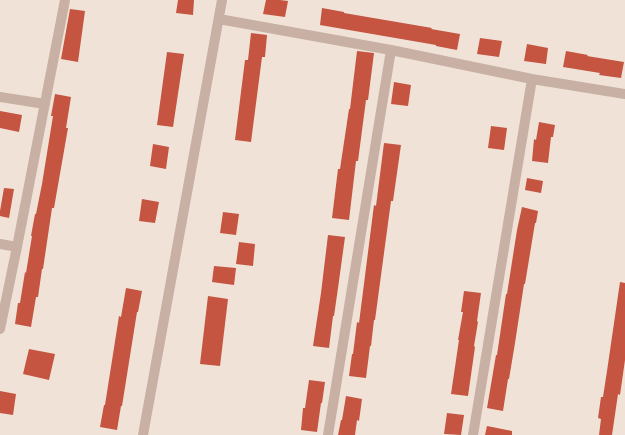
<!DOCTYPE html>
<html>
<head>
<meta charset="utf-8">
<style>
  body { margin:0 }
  canvas { display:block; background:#f0e2d7 }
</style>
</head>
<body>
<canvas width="625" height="435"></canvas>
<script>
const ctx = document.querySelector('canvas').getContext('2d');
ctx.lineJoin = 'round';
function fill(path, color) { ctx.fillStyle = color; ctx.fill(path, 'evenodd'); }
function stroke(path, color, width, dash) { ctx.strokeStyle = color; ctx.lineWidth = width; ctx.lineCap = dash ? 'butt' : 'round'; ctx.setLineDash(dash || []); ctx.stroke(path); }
fill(new Path2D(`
  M 178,0 L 194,0 L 193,15 L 176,13 Z
  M 266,0 L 280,0 L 288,1 L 285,17 L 263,14 Z
  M 322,8 L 344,12 L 344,13 L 432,28 L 431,29 L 460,34 L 457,50 L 436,46 L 436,45 L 320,25 Z
  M 70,9 L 85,11 L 78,62 L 61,59 Z
  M 251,33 L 267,35 L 265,57 L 262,57 L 251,142 L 235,140 L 245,60 L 248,60 Z
  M 480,38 L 502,41 L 499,57 L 477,54 Z
  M 527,44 L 548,48 L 546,64 L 524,61 Z
  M 357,51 L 374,53 L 368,100 L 366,100 L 358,161 L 356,161 L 349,220 L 332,218 L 338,169 L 340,169 L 349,109 L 350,109 Z
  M 566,51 L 588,55 L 587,56 L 624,62 L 621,78 L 599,75 L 600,73 L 563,67 Z
  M 167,52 L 184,54 L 173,127 L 157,125 Z
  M 394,82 L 411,85 L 408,106 L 391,104 Z
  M 55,94 L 71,97 L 66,128 L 68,128 L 54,208 L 52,208 L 43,269 L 42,269 L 38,297 L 36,297 L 31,327 L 15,324 L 18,303 L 20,303 L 25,272 L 26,273 L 32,236 L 31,236 L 35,214 L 36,214 L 42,184 L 53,116 L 51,116 Z
  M 0,111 L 22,115 L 19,132 L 0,128 Z
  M 539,122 L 555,125 L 553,137 L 551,137 L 548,163 L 532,161 L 534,139 L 536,140 Z
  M 491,126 L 507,128 L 504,150 L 488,148 Z
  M 384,143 L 401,145 L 393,201 L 391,201 L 375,320 L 374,320 L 371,346 L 370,346 L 366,378 L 349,376 L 352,354 L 353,354 L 357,322 L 359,323 L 374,205 L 376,206 Z
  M 153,144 L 169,147 L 166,169 L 150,166 Z
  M 527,178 L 543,181 L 541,193 L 525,190 Z
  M 4,188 L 14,189 L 9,218 L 0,216 L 0,211 Z
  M 142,199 L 159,202 L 155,223 L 139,221 Z
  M 522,207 L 538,211 L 536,223 L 535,223 L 525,284 L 524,284 L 515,343 L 509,379 L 508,379 L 503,411 L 487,408 L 496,355 L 497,355 L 506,294 L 507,294 L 517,230 Z
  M 223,212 L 239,214 L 236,235 L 220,233 Z
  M 328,235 L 345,237 L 338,288 L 334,316 L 333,316 L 329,348 L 313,346 L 321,293 Z
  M 239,242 L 255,244 L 253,266 L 236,264 Z
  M 214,266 L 236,268 L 234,285 L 212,282 Z
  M 620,282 L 625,283 L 625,360 L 620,395 L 618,394 L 612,435 L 599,435 L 601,419 L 598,418 L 601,397 L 603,397 L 607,371 Z
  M 126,288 L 142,291 L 138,312 L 137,312 L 122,406 L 121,406 L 117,430 L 100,427 L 104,405 L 105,405 L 119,316 L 121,317 Z
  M 464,291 L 481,293 L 477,321 L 478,322 L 474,346 L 475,347 L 468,396 L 451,394 L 459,340 L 458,340 L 463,312 L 461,312 Z
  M 208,296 L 228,299 L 220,366 L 200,364 Z
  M 29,349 L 55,354 L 49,380 L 23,374 Z
  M 309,380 L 325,382 L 322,403 L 321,403 L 317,432 L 301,430 L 303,408 L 305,408 Z
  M 0,391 L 16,394 L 13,415 L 0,413 Z
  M 346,396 L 362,399 L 359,421 L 357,420 L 355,435 L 338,435 L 341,420 L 342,420 Z
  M 447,413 L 464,415 L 461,435 L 444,434 Z
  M 487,426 L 512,431 L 512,435 L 485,435 Z`), '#c55441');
stroke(new Path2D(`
  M 219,19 L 391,50 L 532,79 L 625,94
  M 0,97 L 45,104
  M 0,244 L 17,247
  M 0,329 L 17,247 L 65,0
  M 143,435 L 222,0
  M 328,435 L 391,50
  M 473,435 L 532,79`), '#c8b1a4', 10);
</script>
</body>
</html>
